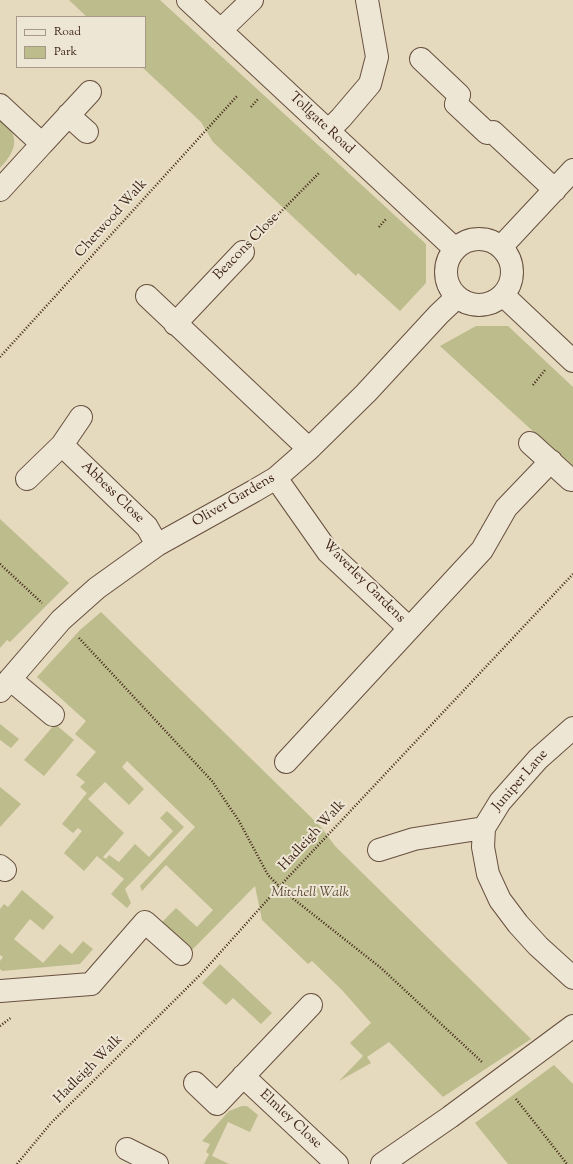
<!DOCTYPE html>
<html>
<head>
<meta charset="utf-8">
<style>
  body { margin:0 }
  #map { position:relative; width:573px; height:1164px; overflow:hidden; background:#e5d9be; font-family:"Sorts Mill Goudy",serif }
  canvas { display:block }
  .legend { position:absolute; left:16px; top:16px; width:130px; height:52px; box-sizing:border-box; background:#eee6d5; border:1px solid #a79887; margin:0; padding:5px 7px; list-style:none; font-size:12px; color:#3d2313 }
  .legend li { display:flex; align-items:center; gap:8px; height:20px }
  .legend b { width:20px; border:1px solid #a79887 }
</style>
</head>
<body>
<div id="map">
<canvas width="573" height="1164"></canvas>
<ul class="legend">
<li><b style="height:5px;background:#eee6d5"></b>Road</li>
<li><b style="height:11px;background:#bdbc8c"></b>Park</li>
</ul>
</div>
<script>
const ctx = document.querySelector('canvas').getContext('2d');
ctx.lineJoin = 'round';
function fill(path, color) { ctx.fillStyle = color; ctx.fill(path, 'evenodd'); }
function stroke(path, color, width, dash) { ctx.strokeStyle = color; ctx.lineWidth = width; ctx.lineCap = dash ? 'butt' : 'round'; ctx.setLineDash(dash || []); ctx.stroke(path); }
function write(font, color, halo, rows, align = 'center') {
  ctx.font = font + ' "Sorts Mill Goudy",serif'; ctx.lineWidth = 4; ctx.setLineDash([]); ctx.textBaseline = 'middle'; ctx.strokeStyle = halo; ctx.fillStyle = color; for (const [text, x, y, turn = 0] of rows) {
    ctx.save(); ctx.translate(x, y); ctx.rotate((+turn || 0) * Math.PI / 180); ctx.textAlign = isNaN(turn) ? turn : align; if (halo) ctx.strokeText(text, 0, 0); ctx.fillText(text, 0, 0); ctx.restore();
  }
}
fill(new Path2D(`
  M 69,0 L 160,0 L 426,244 L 426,283 L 400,311 L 358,273 L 356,276 L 213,142 L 201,122 L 142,67 L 145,67 L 145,17 L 87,17 Z
  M 0,117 C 20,136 18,149 0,168 Z
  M 476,326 L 508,326 L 573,387 L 573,468 L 440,346 Z
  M 0,519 L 69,583 L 10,642 L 7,640 L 0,648 Z
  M 101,612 L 321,827 L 335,846 L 531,1039 L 443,1097 L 389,1042 L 367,1057 L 371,1063 L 339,1081 L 363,1056 L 350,1043 L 371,1023 L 342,990 L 312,961 L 308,964 L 262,920 L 255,886 L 192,950 L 162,922 L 176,908 L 197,927 L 213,910 L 166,865 L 142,891 L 140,886 L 195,827 L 127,761 L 122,767 L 144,789 L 129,805 L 105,782 L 88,799 L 124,833 L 103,857 L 106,859 L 109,855 L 119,862 L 135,844 L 149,857 L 173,831 L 160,818 L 167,811 L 184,827 L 125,889 L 131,903 L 127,908 L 111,894 L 124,879 L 97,856 L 84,871 L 64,853 L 82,831 L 78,828 L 73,833 L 62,824 L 87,793 L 80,787 L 85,782 L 76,775 L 96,752 L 75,734 L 86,721 L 37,677 L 80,630 Z
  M 0,724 L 19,739 L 11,748 L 0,740 Z
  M 55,724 L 74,740 L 44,776 L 24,760 Z
  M 0,787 L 21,804 L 0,827 Z
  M 22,890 L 54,917 L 43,930 L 30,919 L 14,939 L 43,963 L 60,944 L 72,954 L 83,941 L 93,949 L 80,964 L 2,971 L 0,969 L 0,961 L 3,957 L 0,955 L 0,909 L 4,904 L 8,907 Z
  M 220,964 L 272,1013 L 261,1024 L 233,998 L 226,1005 L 202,983 Z
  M 554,1065 L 573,1084 L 573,1164 L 508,1164 L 475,1123 Z
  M 242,1106 L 247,1106 L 258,1115 L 250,1132 L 228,1122 L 212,1156 L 229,1164 L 204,1164 L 209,1154 L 206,1152 L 210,1144 L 202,1141 L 229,1111 Z`), '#bdbc8c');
const minor = new Path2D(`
  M 188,0 L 454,248
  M 221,30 L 252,0
  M 421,59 L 459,95 L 456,104 L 487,133 L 493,132 L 555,190
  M 0,105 L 42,144 L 0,190
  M 68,115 L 87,132
  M 328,131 L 341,118 L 370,84 L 377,57 L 367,0
  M 42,144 L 90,92
  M446 272a33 33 0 1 1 66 0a33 33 0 1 1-66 0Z
  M 502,246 L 573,170
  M 503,295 L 573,361
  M 147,296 L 309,449
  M 175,324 L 243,252
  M 530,443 L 571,480
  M 62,445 L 147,527 L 157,545
  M 276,478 L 328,552 L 409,628
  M 27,479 L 62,445 L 81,417
  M 10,679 L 53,715
  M 0,691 L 61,620 L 97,588 L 157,545 L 254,491 L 276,478 L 309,449 L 366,393 L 439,314 L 457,297
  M 573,728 L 538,759 L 500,802 L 484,828 L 483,847 L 488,874 L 500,900 L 518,924 L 538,946 L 573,978
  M 286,762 L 482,550 L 506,508 L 551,461
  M 379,850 L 414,839 L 484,828
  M 0,866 L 5,870
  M 0,991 L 91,984 L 145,922 L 181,954
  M 243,1076 L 337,1164
  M 195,1083 L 217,1104 L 311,1005
  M 127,1149 L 157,1164
  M 382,1164 L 450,1117 L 573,1026`);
stroke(minor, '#67503e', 24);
stroke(new Path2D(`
  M 251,107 L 258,99
  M 379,227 L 386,219
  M 259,234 L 320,172
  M 0,357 L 238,95
  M 533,385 L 545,370
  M 0,564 L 42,603
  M 79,638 L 212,781 L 239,821 L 268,875 L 286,893 L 381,968 L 482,1062
  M 0,1026 L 12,1017
  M 516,1099 L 567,1164
  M 17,1164 L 51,1123 L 201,974 L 279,887 L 573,574`), '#3d2313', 2.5, [1, 2]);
stroke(minor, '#eee6d5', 22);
write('14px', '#3d2313', '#eee6d5', [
  ["Tollgate Road",321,124,43],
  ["Chetwood Walk",112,219,-48],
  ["Beacons Close",247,247,-46],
  ["Abbess Close",112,493,44],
  ["Oliver Gardens",234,501,-30],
  ["Waverley Gardens",363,582,45],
  ["Juniper Lane",521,781,-49],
  ["Hadleigh Walk",313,836,-47],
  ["Hadleigh Walk",89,1070,-45],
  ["Elmley Close",290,1120,43]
]);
write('italic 14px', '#5d4931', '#eee6d5', [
  ["Mitchell Walk",310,894]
]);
</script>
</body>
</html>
